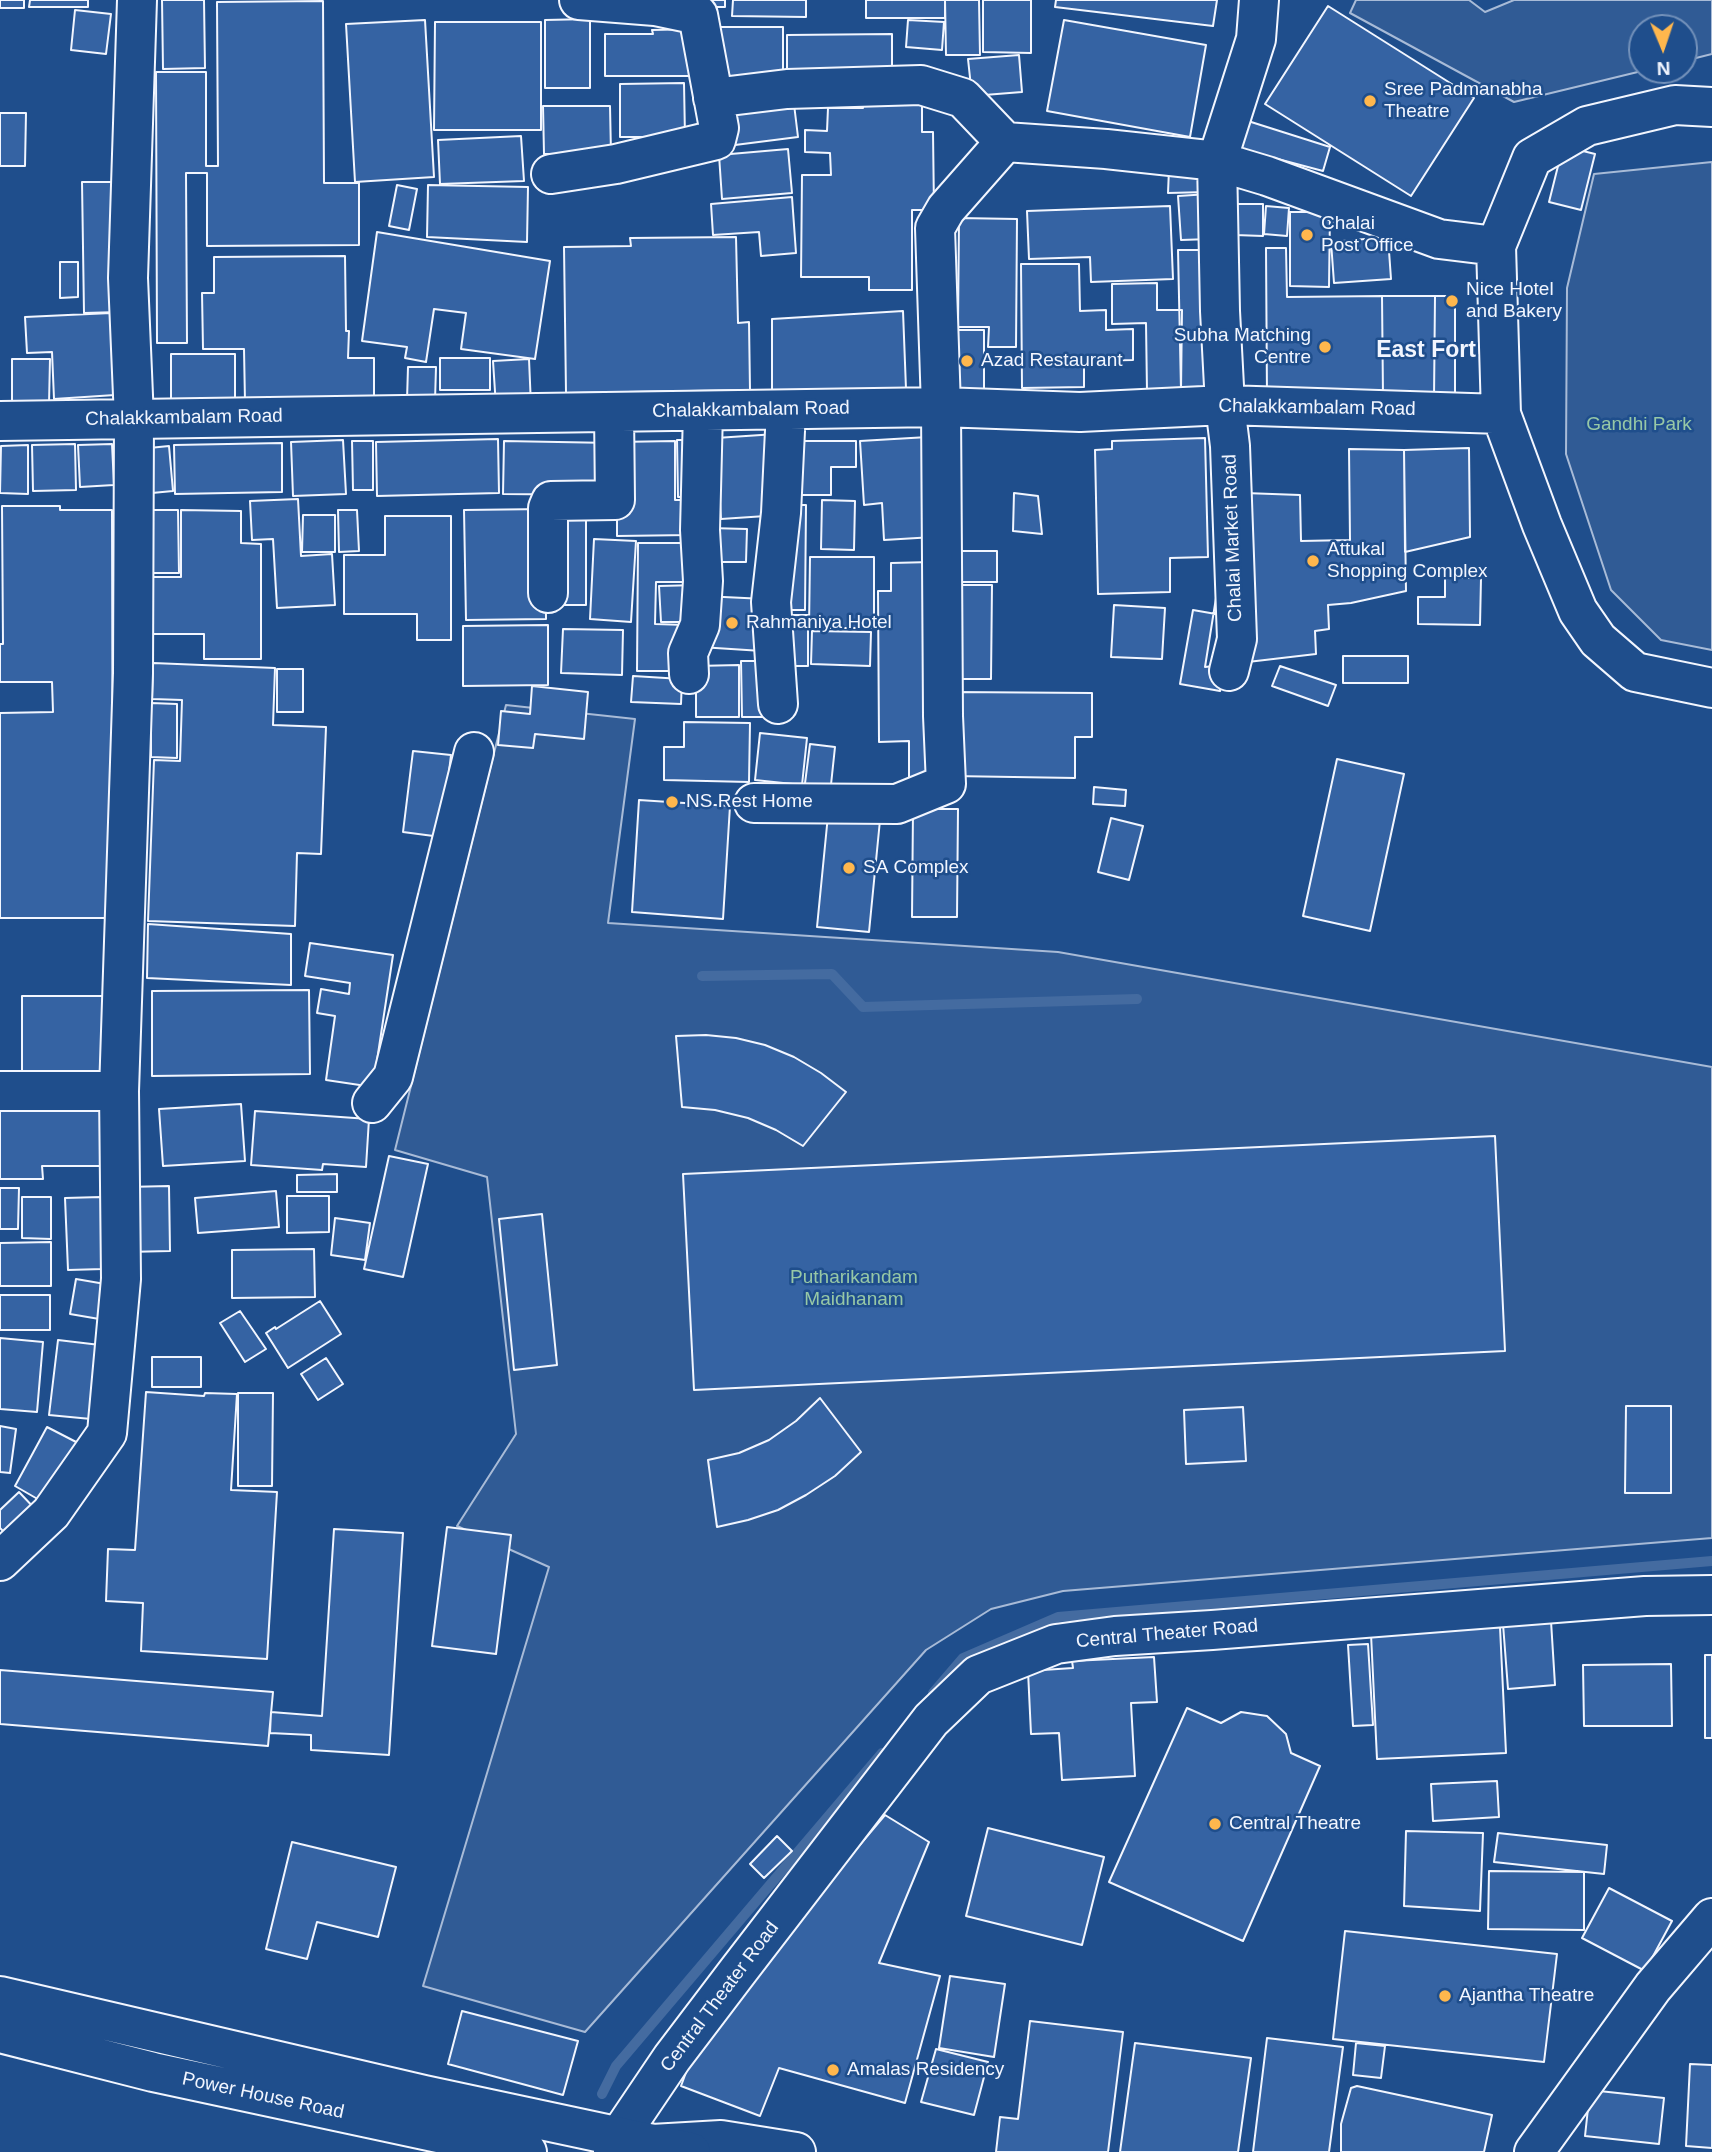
<!DOCTYPE html>
<html>
<head>
<meta charset="utf-8">
<style>
  body { margin:0 }
  #map { position:relative; width:1712px; height:2152px; overflow:hidden; background:#1f4e8c; font-family:Arial,sans-serif }
  canvas { display:block }
  .north { position:absolute; left:1628px; top:14px; width:70px; height:70px; box-sizing:border-box; background:#1f4e8c; border:2px solid #7391ba; border-radius:50%; rotate:178deg; font-size:19px; font-weight:700; line-height:28px; text-align:center; color:#f2f6ff }
  .north::after { content:''; display:block; margin:auto; width:24px; height:32px; background:#ffb74d; clip-path:polygon(50% 0,100% 100%,50% 72%,0 100%) }
</style>
</head>
<body>
<div id="map">
<canvas width="1712" height="2152"></canvas>
<div class="north">N</div>
</div>
<script>
const ctx = document.querySelector('canvas').getContext('2d');
ctx.lineJoin = 'round';
function fill(path, color) { ctx.fillStyle = color; ctx.fill(path, 'evenodd'); }
function stroke(path, color, width, dash) { ctx.strokeStyle = color; ctx.lineWidth = width; ctx.lineCap = dash ? 'butt' : 'round'; ctx.setLineDash(dash || []); ctx.stroke(path); }
function write(font, color, halo, rows, align = 'center') {
  ctx.font = font + ' Arial,sans-serif'; ctx.lineWidth = 5; ctx.setLineDash([]); ctx.textBaseline = 'middle'; ctx.strokeStyle = halo; ctx.fillStyle = color; for (const [text, x, y, turn = 0] of rows) {
    ctx.save(); ctx.translate(x, y); ctx.rotate((+turn || 0) * Math.PI / 180); ctx.textAlign = isNaN(turn) ? turn : align; if (halo) ctx.strokeText(text, 0, 0); ctx.fillText(text, 0, 0); ctx.restore();
  }
}
const built = new Path2D(`
  M 1356,0 L 1469,0 L 1485,12 L 1514,0 L 1712,0 L 1712,54 L 1684,61 L 1684,28 L 1642,28 L 1642,70 L 1646,70 L 1514,102 L 1350,13 Z
  M 1712,162 L 1712,650 L 1661,640 L 1611,590 L 1566,454 L 1567,288 L 1594,174 Z
  M 506,705 L 635,719 L 608,923 L 1058,952 L 1712,1067 L 1712,1538 L 1063,1591 L 991,1609 L 926,1650 L 585,2032 L 423,1986 L 549,1567 L 457,1526 L 516,1434 L 487,1177 L 395,1150 Z`);
fill(built, '#305b95');
stroke(built, '#a8bbd7', 2);
stroke(new Path2D(`
  M 702,976 L 832,974 L 863,1007 L 1137,999
  M 933,1693 L 963,1658 L 1058,1617 L 1712,1561
  M 602,2094 L 616,2066 L 882,1753`), '#446ba0', 10);
const building = new Path2D(`
  M 0,0 L 24,0 L 24,8 L 0,8 Z
  M 30,0 L 88,0 L 88,7 L 29,7 Z
  M 162,0 L 204,0 L 205,68 L 163,69 Z
  M 675,0 L 725,0 L 725,7 L 675,7 Z
  M 733,0 L 806,0 L 806,17 L 732,16 Z
  M 866,0 L 945,0 L 945,18 L 866,18 Z
  M 945,0 L 979,0 L 980,55 L 946,55 Z
  M 983,0 L 1031,0 L 1031,53 L 983,52 Z
  M 1056,0 L 1217,0 L 1213,26 L 1055,7 Z
  M 323,1 L 324,183 L 359,183 L 359,245 L 207,246 L 207,173 L 186,173 L 187,343 L 157,343 L 156,72 L 206,72 L 206,166 L 218,166 L 217,2 Z
  M 1328,6 L 1474,98 L 1411,196 L 1265,104 Z
  M 75,10 L 111,14 L 106,54 L 71,50 Z
  M 590,19 L 590,88 L 545,88 L 545,20 Z
  M 425,20 L 434,177 L 355,182 L 346,24 Z
  M 908,20 L 944,22 L 942,50 L 906,47 Z
  M 1064,20 L 1206,45 L 1190,137 L 1047,111 Z
  M 435,22 L 541,22 L 541,130 L 434,130 Z
  M 718,27 L 783,27 L 783,78 L 719,78 Z
  M 696,29 L 697,76 L 605,76 L 605,34 L 653,34 L 652,30 Z
  M 892,34 L 892,83 L 787,83 L 787,35 Z
  M 1019,55 L 1022,92 L 972,96 L 968,59 Z
  M 684,83 L 685,137 L 620,137 L 620,84 Z
  M 793,96 L 798,137 L 735,145 L 729,105 Z
  M 863,103 L 922,103 L 922,132 L 933,132 L 934,210 L 912,210 L 912,290 L 869,290 L 869,277 L 801,277 L 802,175 L 831,175 L 830,153 L 805,152 L 805,130 L 827,131 L 828,108 L 863,108 Z
  M 543,106 L 610,106 L 611,154 L 544,154 Z
  M 0,113 L 26,113 L 25,166 L 0,166 Z
  M 1248,121 L 1330,147 L 1323,171 L 1240,149 Z
  M 521,136 L 524,181 L 440,184 L 438,140 Z
  M 1563,146 L 1595,154 L 1581,210 L 1549,202 Z
  M 788,149 L 792,193 L 722,199 L 719,155 Z
  M 1208,168 L 1208,192 L 1168,193 L 1169,169 Z
  M 82,182 L 119,182 L 120,312 L 84,313 Z
  M 397,185 L 417,189 L 409,230 L 389,226 Z
  M 428,185 L 528,187 L 527,242 L 427,237 Z
  M 1209,194 L 1211,239 L 1181,240 L 1178,196 Z
  M 792,197 L 796,253 L 761,256 L 759,232 L 713,235 L 711,204 Z
  M 1235,204 L 1263,204 L 1263,236 L 1235,235 Z
  M 1170,206 L 1173,279 L 1091,282 L 1090,257 L 1029,259 L 1027,211 Z
  M 1266,206 L 1289,208 L 1287,236 L 1264,234 Z
  M 1290,212 L 1330,212 L 1329,287 L 1290,286 Z
  M 959,218 L 1017,219 L 1016,347 L 988,347 L 989,327 L 958,327 Z
  M 377,232 L 550,261 L 535,359 L 461,349 L 466,313 L 434,309 L 426,362 L 405,358 L 407,347 L 362,341 Z
  M 736,237 L 738,323 L 749,322 L 750,390 L 566,393 L 564,247 L 631,246 L 630,238 Z
  M 1388,237 L 1391,279 L 1334,283 L 1331,242 Z
  M 1266,248 L 1286,248 L 1287,297 L 1382,296 L 1383,397 L 1267,399 Z
  M 1178,250 L 1212,250 L 1215,390 L 1181,390 Z
  M 345,256 L 346,331 L 349,331 L 348,358 L 374,358 L 374,402 L 245,402 L 244,349 L 203,349 L 202,293 L 214,293 L 214,257 Z
  M 60,262 L 78,262 L 78,297 L 60,298 Z
  M 1021,264 L 1079,264 L 1080,311 L 1106,310 L 1106,330 L 1133,329 L 1133,360 L 1084,361 L 1084,387 L 1022,388 Z
  M 1157,283 L 1157,310 L 1182,310 L 1181,390 L 1147,392 L 1146,323 L 1112,324 L 1112,284 Z
  M 1382,296 L 1435,296 L 1434,398 L 1383,397 Z
  M 1435,296 L 1455,296 L 1455,397 L 1434,398 Z
  M 903,311 L 906,389 L 772,394 L 772,319 Z
  M 111,313 L 115,395 L 54,399 L 52,352 L 27,353 L 25,317 Z
  M 949,330 L 984,330 L 984,391 L 950,391 Z
  M 171,354 L 235,354 L 235,400 L 171,401 Z
  M 440,358 L 490,358 L 490,390 L 440,390 Z
  M 12,359 L 50,359 L 49,404 L 12,404 Z
  M 529,359 L 531,406 L 496,407 L 493,361 Z
  M 408,367 L 436,367 L 435,401 L 407,400 Z
  M 776,434 L 781,515 L 721,519 L 716,438 Z
  M 928,437 L 934,537 L 884,540 L 882,503 L 864,505 L 860,441 Z
  M 1205,438 L 1208,557 L 1170,558 L 1170,592 L 1098,594 L 1095,450 L 1112,449 L 1112,441 Z
  M 498,439 L 499,493 L 377,496 L 376,442 Z
  M 343,440 L 346,494 L 293,496 L 291,442 Z
  M 677,440 L 696,440 L 697,497 L 678,497 Z
  M 352,441 L 373,441 L 373,490 L 353,490 Z
  M 504,441 L 612,443 L 611,495 L 503,494 Z
  M 675,441 L 675,500 L 690,500 L 690,535 L 617,536 L 617,442 Z
  M 792,441 L 856,441 L 856,467 L 831,467 L 831,495 L 792,495 Z
  M 282,443 L 282,492 L 175,494 L 174,445 Z
  M 75,444 L 76,490 L 33,491 L 32,445 Z
  M 112,444 L 114,485 L 80,487 L 78,445 Z
  M 28,445 L 28,494 L 0,493 L 1,446 Z
  M 169,446 L 173,491 L 152,493 L 149,448 Z
  M 1469,448 L 1470,537 L 1405,552 L 1404,450 Z
  M 1349,449 L 1404,450 L 1406,591 L 1351,603 L 1328,605 L 1329,629 L 1315,631 L 1316,654 L 1205,667 L 1220,573 L 1217,492 L 1300,495 L 1301,541 L 1350,540 Z
  M 1014,493 L 1038,496 L 1042,534 L 1013,531 Z
  M 298,499 L 301,556 L 332,554 L 335,605 L 277,608 L 273,539 L 252,540 L 250,501 Z
  M 822,500 L 855,501 L 854,550 L 821,549 Z
  M 551,503 L 586,504 L 586,605 L 550,605 Z
  M 782,505 L 806,505 L 805,610 L 781,610 Z
  M 2,506 L 60,506 L 60,510 L 112,510 L 113,918 L 0,918 L 0,713 L 53,712 L 52,682 L 0,682 L 0,644 L 3,644 Z
  M 545,509 L 546,619 L 466,620 L 464,510 Z
  M 149,510 L 178,510 L 179,573 L 150,573 Z
  M 181,510 L 241,511 L 241,543 L 261,544 L 261,659 L 204,659 L 204,634 L 147,634 L 148,577 L 181,577 Z
  M 338,510 L 357,510 L 359,551 L 339,552 Z
  M 303,515 L 335,515 L 335,552 L 302,552 Z
  M 385,516 L 451,516 L 451,640 L 417,640 L 417,614 L 344,614 L 344,555 L 385,555 Z
  M 709,528 L 747,529 L 746,562 L 709,562 Z
  M 594,539 L 636,541 L 631,622 L 590,619 Z
  M 638,543 L 685,543 L 684,582 L 656,582 L 655,624 L 686,625 L 686,671 L 637,671 Z
  M 955,551 L 997,551 L 997,582 L 955,582 Z
  M 810,557 L 874,557 L 874,628 L 809,628 Z
  M 932,562 L 933,784 L 909,784 L 909,741 L 879,742 L 878,591 L 891,591 L 891,563 Z
  M 1445,578 L 1481,578 L 1480,625 L 1418,624 L 1418,597 L 1445,597 Z
  M 698,585 L 699,622 L 661,622 L 659,586 Z
  M 953,585 L 992,585 L 991,679 L 953,679 Z
  M 703,596 L 765,599 L 762,651 L 700,647 Z
  M 1114,605 L 1165,608 L 1162,659 L 1111,657 Z
  M 1193,610 L 1233,617 L 1220,691 L 1180,684 Z
  M 783,615 L 808,615 L 808,666 L 783,666 Z
  M 548,625 L 548,685 L 463,686 L 463,626 Z
  M 563,629 L 623,630 L 622,675 L 561,673 Z
  M 812,631 L 871,632 L 870,666 L 811,664 Z
  M 1343,656 L 1408,656 L 1408,683 L 1343,683 Z
  M 741,661 L 770,661 L 771,717 L 742,717 Z
  M 153,663 L 275,668 L 273,725 L 326,727 L 321,854 L 297,853 L 295,926 L 148,921 L 154,760 L 180,761 L 182,700 L 152,699 Z
  M 739,665 L 739,717 L 696,717 L 696,666 Z
  M 1280,666 L 1336,685 L 1328,706 L 1272,686 Z
  M 277,669 L 303,669 L 303,712 L 277,712 Z
  M 633,676 L 682,679 L 681,704 L 631,702 Z
  M 532,686 L 588,692 L 584,739 L 535,734 L 533,748 L 498,745 L 501,711 L 530,714 Z
  M 953,692 L 1092,693 L 1092,737 L 1075,737 L 1075,778 L 952,776 Z
  M 151,703 L 177,704 L 177,758 L 151,757 Z
  M 684,722 L 750,723 L 749,782 L 664,780 L 664,747 L 684,747 Z
  M 760,733 L 807,738 L 802,785 L 755,780 Z
  M 810,744 L 835,747 L 830,794 L 804,791 Z
  M 413,751 L 451,755 L 441,837 L 403,832 Z
  M 1337,759 L 1404,774 L 1370,931 L 1303,916 Z
  M 1094,787 L 1126,790 L 1125,806 L 1093,804 Z
  M 639,800 L 730,806 L 723,919 L 632,912 Z
  M 829,805 L 881,810 L 869,932 L 817,927 Z
  M 913,809 L 958,809 L 957,917 L 912,917 Z
  M 1111,818 L 1143,826 L 1129,880 L 1098,872 Z
  M 148,924 L 291,934 L 291,985 L 147,978 Z
  M 310,943 L 393,955 L 373,1087 L 326,1080 L 335,1016 L 317,1013 L 321,989 L 349,994 L 350,983 L 305,976 Z
  M 309,990 L 310,1074 L 152,1076 L 152,991 Z
  M 22,996 L 114,996 L 114,1084 L 22,1084 Z
  M 706,1035 L 736,1038 L 765,1045 L 794,1057 L 821,1073 L 846,1092 L 803,1146 L 776,1130 L 748,1118 L 715,1110 L 682,1107 L 676,1036 Z
  M 108,1098 L 108,1166 L 42,1166 L 43,1179 L 0,1179 L 0,1099 Z
  M 241,1104 L 245,1161 L 163,1166 L 159,1109 Z
  M 255,1111 L 369,1119 L 366,1167 L 323,1164 L 322,1170 L 251,1165 Z
  M 1495,1136 L 1505,1351 L 694,1390 L 683,1174 Z
  M 389,1156 L 428,1164 L 403,1277 L 364,1269 Z
  M 337,1174 L 337,1192 L 297,1192 L 297,1175 Z
  M 169,1186 L 170,1251 L 126,1252 L 126,1187 Z
  M 0,1188 L 19,1188 L 18,1229 L 0,1229 Z
  M 276,1191 L 279,1227 L 198,1233 L 195,1198 Z
  M 287,1196 L 329,1196 L 329,1232 L 287,1233 Z
  M 22,1197 L 51,1197 L 51,1239 L 22,1238 Z
  M 101,1197 L 103,1269 L 68,1270 L 65,1198 Z
  M 542,1214 L 557,1365 L 514,1370 L 499,1219 Z
  M 335,1218 L 370,1223 L 365,1260 L 331,1255 Z
  M 51,1242 L 51,1286 L 0,1286 L 0,1243 Z
  M 314,1249 L 315,1297 L 232,1298 L 232,1250 Z
  M 76,1279 L 111,1285 L 105,1320 L 70,1314 Z
  M 0,1295 L 50,1295 L 50,1330 L 0,1330 Z
  M 320,1301 L 341,1334 L 288,1368 L 266,1333 L 275,1327 L 276,1329 Z
  M 240,1311 L 266,1349 L 245,1362 L 220,1323 Z
  M 0,1338 L 43,1342 L 37,1412 L 0,1409 Z
  M 58,1340 L 100,1345 L 91,1419 L 49,1415 Z
  M 152,1357 L 201,1357 L 201,1387 L 152,1387 Z
  M 326,1358 L 343,1384 L 318,1400 L 301,1374 Z
  M 146,1392 L 204,1396 L 205,1393 L 237,1394 L 231,1490 L 277,1492 L 267,1659 L 141,1651 L 143,1603 L 106,1601 L 108,1549 L 135,1550 Z
  M 238,1393 L 273,1393 L 272,1486 L 238,1486 Z
  M 820,1398 L 861,1452 L 835,1476 L 806,1495 L 778,1510 L 748,1520 L 717,1527 L 708,1460 L 739,1453 L 769,1440 L 796,1421 Z
  M 1626,1406 L 1671,1406 L 1671,1493 L 1625,1493 Z
  M 1243,1407 L 1246,1461 L 1186,1464 L 1184,1410 Z
  M 0,1426 L 16,1429 L 10,1473 L 0,1472 Z
  M 47,1427 L 80,1444 L 48,1505 L 15,1486 Z
  M 19,1492 L 38,1512 L 10,1538 L 0,1528 L 0,1510 Z
  M 447,1527 L 511,1535 L 496,1654 L 432,1646 Z
  M 334,1529 L 403,1533 L 389,1755 L 311,1750 L 311,1735 L 270,1733 L 271,1712 L 322,1716 Z
  M 1551,1621 L 1555,1685 L 1508,1689 L 1503,1624 Z
  M 1500,1627 L 1506,1753 L 1377,1759 L 1371,1634 Z
  M 1368,1644 L 1373,1725 L 1353,1726 L 1348,1645 Z
  M 1705,1655 L 1712,1655 L 1712,1738 L 1705,1738 Z
  M 1154,1657 L 1157,1702 L 1131,1703 L 1135,1776 L 1062,1780 L 1059,1733 L 1031,1734 L 1028,1671 L 1073,1668 L 1072,1661 Z
  M 1671,1664 L 1672,1726 L 1584,1726 L 1583,1665 Z
  M 0,1670 L 273,1692 L 268,1746 L 0,1724 Z
  M 1187,1708 L 1221,1723 L 1241,1712 L 1267,1716 L 1286,1734 L 1291,1753 L 1320,1766 L 1243,1941 L 1109,1882 Z
  M 1497,1781 L 1499,1817 L 1433,1821 L 1431,1784 Z
  M 885,1815 L 929,1842 L 879,1963 L 940,1976 L 905,2103 L 779,2068 L 760,2116 L 681,2086 L 700,2034 Z
  M 988,1828 L 1104,1857 L 1082,1945 L 966,1916 Z
  M 1406,1831 L 1483,1833 L 1480,1911 L 1404,1906 Z
  M 1498,1833 L 1607,1845 L 1604,1874 L 1494,1862 Z
  M 777,1836 L 792,1851 L 764,1878 L 750,1864 Z
  M 292,1842 L 396,1867 L 378,1937 L 317,1922 L 307,1959 L 266,1949 Z
  M 1489,1871 L 1584,1872 L 1584,1930 L 1488,1929 Z
  M 1609,1888 L 1672,1921 L 1645,1971 L 1582,1938 Z
  M 1345,1931 L 1557,1954 L 1544,2062 L 1333,2039 Z
  M 950,1976 L 1005,1984 L 994,2057 L 939,2048 Z
  M 462,2011 L 578,2041 L 563,2095 L 448,2064 Z
  M 1030,2021 L 1123,2032 L 1108,2152 L 996,2152 L 1000,2117 L 1018,2119 Z
  M 1267,2038 L 1343,2047 L 1329,2152 L 1253,2152 Z
  M 1135,2043 L 1251,2058 L 1238,2152 L 1120,2152 Z
  M 1356,2043 L 1385,2046 L 1381,2078 L 1353,2075 Z
  M 936,2049 L 988,2062 L 974,2115 L 921,2102 Z
  M 1690,2064 L 1712,2065 L 1712,2148 L 1686,2146 Z
  M 1357,2086 L 1492,2115 L 1484,2152 L 1341,2152 L 1341,2124 L 1351,2088 Z
  M 1590,2090 L 1664,2098 L 1659,2144 L 1585,2136 Z`);
fill(building, '#3563a3');
stroke(building, '#f2f6ff', 2);
const minor = new Path2D(`
  M 713,98 L 787,89 L 921,85 L 963,98 L 1005,142
  M 1712,107 L 1675,105 L 1587,126 L 1532,158 L 1496,246 L 1501,414 L 1542,525 L 1578,611 L 1598,640 L 1635,672 L 1712,688
  M 551,174 L 616,164 L 716,140 L 719,128 L 698,15 L 655,6 L 579,0
  M 0,421 L 941,407 L 1080,412 L 1225,405 L 1501,414
  M 548,593 L 548,508 L 551,501 L 615,500 L 614,412
  M 1229,671 L 1237,639 L 1230,446 L 1225,405 L 1220,311 L 1217,161 L 1256,39 L 1259,0
  M 689,674 L 688,653 L 700,625 L 703,581 L 700,530 L 703,411
  M 778,704 L 771,602 L 781,513 L 786,410
  M 754,803 L 897,804 L 946,784 L 943,716 L 941,407 L 935,228 L 946,209 L 1005,142 L 1106,149 L 1217,161 L 1267,176 L 1439,239 L 1496,246
  M 0,1091 L 119,1091
  M 372,1103 L 393,1077 L 474,752
  M 0,1561 L 51,1513 L 107,1433 L 121,1279 L 119,1091 L 133,673 L 134,419 L 128,278 L 137,0
  M 652,2144 L 721,2140 L 796,2152
  M 613,2152 L 618,2138 L 672,2058 L 738,1971 L 931,1720 L 978,1675 L 1056,1644 L 1115,1636 L 1212,1630 L 1645,1596 L 1712,1595
  M 1534,2152 L 1653,1987 L 1712,1918`);
const major = new Path2D(`
  M 0,1996 L 424,2095 L 691,2152
  M 0,2033 L 153,2072 L 527,2152`);
stroke(minor, '#f2f6ff', 42);
stroke(major, '#f2f6ff', 42);
stroke(minor, '#1f4e8c', 38);
stroke(major, '#1f4e8c', 38);
for (const [x, y, r, color] of [
  [1370,101,7,"#ffb74d"],
  [1307,235,7,"#ffb74d"],
  [1452,301,7,"#ffb74d"],
  [1325,347,7,"#ffb74d"],
  [967,361,7,"#ffb74d"],
  [1313,561,7,"#ffb74d"],
  [732,623,7,"#ffb74d"],
  [672,802,7,"#ffb74d"],
  [849,868,7,"#ffb74d"],
  [1215,1824,7,"#ffb74d"],
  [1445,1996,7,"#ffb74d"],
  [833,2070,7,"#ffb74d"]
]) { const dot = new Path2D(); dot.arc(x, y, r, 0, 2 * Math.PI); ctx.fillStyle = color; ctx.fill(dot); stroke(dot, '#1f4e8c', 2.5); }
write('19px', '#f2f6ff', '#1f4e8c', [
  ["Sree Padmanabha",1384,90],
  ["Theatre",1384,112],
  ["Chalai",1321,224],
  ["Post Office",1321,246],
  ["Nice Hotel",1466,290],
  ["and Bakery",1466,312],
  ["Subha Matching",1311,336,"right"],
  ["Centre",1311,358,"right"],
  ["Azad Restaurant",981,361],
  ["Attukal",1327,550],
  ["Shopping Complex",1327,572],
  ["Rahmaniya Hotel",746,623],
  ["NS Rest Home",686,802],
  ["SA Complex",863,868],
  ["Central Theatre",1229,1824],
  ["Ajantha Theatre",1459,1996],
  ["Amalas Residency",847,2070]
], 'left');
write('19px', '#f2f6ff', '#1f4e8c', [
  ["Chalakkambalam Road",1317,408,1],
  ["Chalakkambalam Road",751,410,-1],
  ["Chalakkambalam Road",184,418,-1],
  ["Chalai Market Road",1233,538,-92],
  ["Central Theater Road",1167,1634,-5],
  ["Central Theater Road",720,1997,-53],
  ["Power House Road",263,2096,12]
]);
write('19px', '#97c8a6', '#1f4e8c', [
  ["Gandhi Park",1639,425],
  ["Putharikandam",854,1278],
  ["Maidhanam",854,1300]
]);
write('bold 23px', '#f2f6ff', '#1f4e8c', [
  ["East Fort",1426,351]
]);
</script>
</body>
</html>
